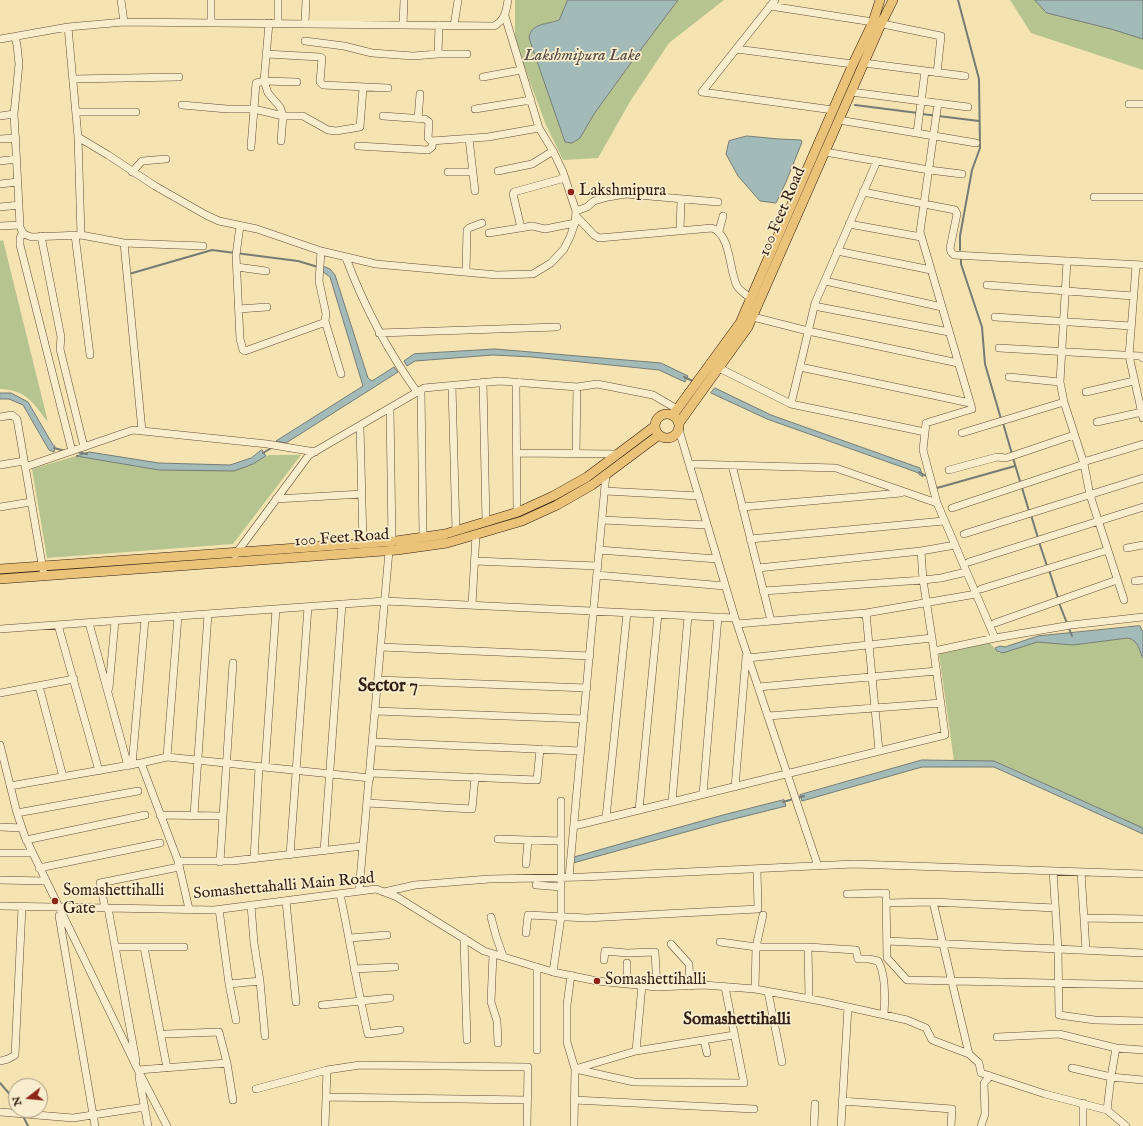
<!DOCTYPE html>
<html>
<head>
<meta charset="utf-8">
<style>
  body { margin:0 }
  #map { position:relative; width:1143px; height:1126px; overflow:hidden; background:#f5e4b1; font-family:"IM FELL English",serif }
  canvas { display:block }
  .north { position:absolute; left:8px; top:1078px; width:40px; height:40px; box-sizing:border-box; background:#f8edcc; border:1px solid #a99982; border-radius:50%; rotate:254deg; font-size:11px; font-weight:700; line-height:16px; text-align:center; color:#321c13 }
  .north::after { content:''; display:block; margin:auto; width:14px; height:18px; background:#8f2418; clip-path:polygon(50% 0,100% 100%,50% 72%,0 100%) }
</style>
</head>
<body>
<div id="map">
<canvas width="1143" height="1126"></canvas>
<div class="north">N</div>
</div>
<script>
const ctx = document.querySelector('canvas').getContext('2d');
ctx.lineJoin = 'round';
function fill(path, color) { ctx.fillStyle = color; ctx.fill(path, 'evenodd'); }
function stroke(path, color, width, dash) { ctx.strokeStyle = color; ctx.lineWidth = width; ctx.lineCap = dash ? 'butt' : 'round'; ctx.setLineDash(dash || []); ctx.stroke(path); }
function write(font, color, halo, rows, align = 'center') {
  ctx.font = font + ' "IM FELL English",serif'; ctx.lineWidth = 3.5; ctx.setLineDash([]); ctx.textBaseline = 'middle'; ctx.strokeStyle = halo; ctx.fillStyle = color; for (const [text, x, y, turn = 0] of rows) {
    ctx.save(); ctx.translate(x, y); ctx.rotate((+turn || 0) * Math.PI / 180); ctx.textAlign = isNaN(turn) ? turn : align; if (halo) ctx.strokeText(text, 0, 0); ctx.fillText(text, 0, 0); ctx.restore();
  }
}
fill(new Path2D(`
  M 515,0 L 568,0 L 559,20 L 533,28 L 530,35 L 531,44 L 565,142 L 568,143 L 580,138 L 594,114 L 633,60 L 678,0 L 724,0 L 669,43 L 631,100 L 598,158 L 563,160 L 546,125 L 515,42 Z
  M 1010,0 L 1143,0 L 1143,70 L 1031,33 Z
  M 3,240 L 48,422 C 33,403 27,390 0,389 L 0,241 Z
  M 269,455 L 301,455 L 233,544 L 47,558 L 32,469 L 76,456 L 159,470 L 253,464 Z
  M 1128,638 C 1138,640 1139,650 1143,658 L 1143,828 L 994,761 L 954,761 L 939,654 L 990,643 L 999,653 L 1003,653 L 1037,642 L 1073,645 Z`), '#b6c590');
const water = new Path2D(`
  M 568,0 L 678,0 L 633,60 L 594,114 L 580,138 L 572,143 L 565,142 L 529,38 C 531,22 548,25 559,20 Z
  M 1035,0 L 1143,0 L 1143,39 L 1111,29 L 1047,13 Z
  M 747,136 L 779,139 L 801,140 L 802,142 L 786,182 L 776,203 L 760,201 L 738,176 L 726,154 L 729,141 Z
  M 323,266 L 330,269 L 335,275 L 368,378 L 372,381 L 394,367 L 398,372 L 286,443 L 276,441 L 363,386 L 330,277 L 322,271 Z
  M 495,349 L 661,363 L 688,376 L 685,382 L 659,370 L 532,357 L 493,355 L 415,361 L 407,366 L 404,361 L 414,354 Z
  M 715,388 L 771,415 L 920,468 L 923,477 L 916,472 L 767,419 L 711,393 Z
  M 0,393 L 11,393 L 28,402 L 53,445 L 55,446 L 54,452 L 49,450 L 23,405 L 9,399 L 0,399 Z
  M 262,450 L 266,456 L 253,464 L 234,471 L 159,470 L 76,456 L 89,452 L 159,463 L 230,465 L 251,458 Z
  M 1140,626 L 1143,632 L 1143,658 C 1139,650 1138,640 1128,638 L 1073,645 L 1037,642 L 1003,653 L 997,651 L 995,648 L 1000,646 L 1005,647 L 1038,636 Z
  M 922,760 L 994,761 L 1143,828 L 1143,834 L 994,767 L 922,767 L 802,801 L 800,795 Z
  M 784,800 L 786,806 L 722,822 L 573,863 L 574,857 L 723,815 Z`);
fill(water, '#a3bbb8');
stroke(water, '#767b76', 1);
stroke(new Path2D(`
  M 958,0 L 979,79 L 980,148 L 972,170 L 960,236 L 960,250
  M 855,105 L 918,113
  M 922,114 L 979,121
  M 961,260 L 961,264 L 982,327 L 985,364 L 1001,419
  M 129,274 L 212,250 L 298,261 L 318,267
  M 684,377 L 695,382
  M 1003,423 L 1012,454
  M 54,448 L 65,451
  M 77,452 L 87,454
  M 263,453 L 273,447
  M 1013,458 L 1029,511
  M 919,472 L 928,477
  M 935,486 L 937,488 L 1015,466
  M 1031,515 L 1038,538
  M 1039,542 L 1047,566
  M 1049,570 L 1058,598
  M 1059,603 L 1072,636
  M 783,802 L 804,796
  M 0,1083 L 13,1098 L 16,1104
  M 23,1116 L 28,1126`), '#767b76', 2);
const minor = new Path2D(`
  M 121,0 L 124,22
  M 211,0 L 211,22
  M 278,0 L 278,23
  M 770,6 L 873,22 L 941,36 L 937,73
  M 269,23 L 264,81 L 268,93 L 280,107 L 283,116 L 281,141
  M 305,23 L 306,0
  M 403,25 L 404,0
  M 454,26 L 458,0
  M 68,27 L 78,137 L 81,235
  M 0,39 L 68,27 L 124,22 L 494,26 C 505,20 506,12 508,0
  M 305,41 L 344,46 L 372,53 L 413,56 L 438,54 L 439,25
  M 736,49 L 853,64
  M 266,54 L 320,57 L 322,58 L 320,82 L 323,85 L 388,88
  M 438,54 L 467,54
  M 864,63 L 965,76
  M 483,77 L 521,70
  M 73,79 L 179,77
  M 702,92 L 833,110
  M 702,92 L 775,0
  M 851,92 L 968,107
  M 938,103 L 920,232 L 972,409 L 926,423 L 923,450 L 937,503 L 995,638
  M 1129,104 L 1143,104
  M 182,105 L 227,109 L 254,109 L 283,116 L 303,116 L 328,130 L 336,131 L 360,127 L 363,88
  M 475,109 L 531,100
  M 76,112 L 136,112
  M 0,116 L 14,114
  M 383,116 L 425,119 L 429,122 L 428,138 L 431,141 L 488,137 L 539,128
  M 418,119 L 420,94
  M 839,120 L 976,143
  M 917,133 L 925,71
  M 78,137 L 108,155 L 155,186 L 206,215 L 219,221 L 257,229 L 321,251 L 376,264 L 497,275 L 533,274 L 551,263 L 564,249 L 570,237 L 575,223 L 576,211 L 563,172 L 553,151 L 539,128 L 505,16
  M 469,138 L 475,191
  M 0,139 L 16,138
  M 358,146 L 428,150 L 432,147 L 433,141
  M 251,147 L 256,83 L 264,81 L 297,82
  M 825,152 L 929,170 L 962,174
  M 0,161 L 17,159
  M 498,171 L 532,164 L 553,151
  M 132,172 L 142,161 L 166,159
  M 448,172 L 472,172
  M 0,184 L 18,182
  M 863,192 L 955,210 L 957,214 L 950,248 L 951,252 L 954,255 L 1067,261 L 1060,382 L 1064,402 L 1084,464 L 1090,495 L 1124,600
  M 1094,197 L 1143,197
  M 0,207 L 19,205
  M 576,211 L 587,207 L 594,201 L 608,197 L 626,194 L 718,202
  M 576,216 L 594,235 L 599,238 L 712,228 C 731,234 729,271 737,286 C 740,291 747,295 751,299
  M 849,224 L 921,237
  M 0,226 L 20,225 L 14,114 L 19,64 L 17,45 L 15,37
  M 240,226 L 236,255 L 240,339 L 243,350 L 245,351 L 323,323 L 325,321 L 326,314 L 319,281 L 321,251
  M 521,228 L 513,194 L 514,192 L 565,178
  M 21,229 C 23,235 26,235 32,237 L 81,235 L 124,243 L 203,246
  M 680,230 L 681,200
  M 719,231 L 723,216
  M 22,233 L 20,238 L 20,245 L 72,451
  M 489,233 L 532,226 L 545,229 L 575,223
  M 75,235 L 90,355
  M 41,236 L 61,337 L 60,349 L 84,447
  M 124,243 L 142,431
  M 837,251 L 931,270
  M 346,258 C 364,306 387,350 417,392
  M 1067,261 L 1143,265
  M 1136,266 L 1129,356 L 1143,418
  M 237,267 L 266,271
  M 466,272 L 467,230 L 469,228 L 482,223
  M 825,281 L 942,307
  M 987,285 L 1133,296
  M 814,306 L 949,332
  M 239,309 L 267,307
  M 753,317 L 808,331 L 958,363
  M 995,317 L 1131,326
  M 325,321 L 341,374
  M 379,333 L 557,327
  M 999,348 L 1140,356 L 1143,358
  M 800,367 L 970,403
  M 719,368 L 791,404 L 925,432
  M 1009,377 L 1060,382
  M 483,382 L 486,522
  M 516,382 L 517,512
  M 452,386 L 456,531
  M 421,390 L 423,537
  M 1086,392 L 1134,381
  M 791,404 L 815,303 L 877,161
  M 390,408 L 392,541
  M 0,417 L 12,415 L 17,419 L 43,570
  M 1097,422 L 1142,412
  M 360,426 L 363,543
  M 679,430 L 735,618 L 818,866
  M 962,433 L 1064,402
  M 516,453 L 618,454
  M 576,453 L 577,387
  M 1083,462 L 1143,444
  M 689,464 L 836,468 L 937,503
  M 0,465 L 24,461
  M 732,465 L 771,621
  M 25,467 L 133,430 L 267,444 L 315,452
  M 949,470 L 997,457 L 1006,458 L 1074,435
  M 605,491 L 699,496
  M 276,499 L 362,494
  M 0,507 L 31,502
  M 742,507 L 901,493
  M 952,508 L 1084,464
  M 602,520 L 707,525
  M 964,534 L 1143,478
  M 750,539 L 944,521
  M 1127,548 L 1143,545
  M 599,550 L 717,559
  M 235,555 L 309,455 L 424,388 L 500,381 L 577,387 L 597,384 L 653,395 L 677,409
  M 475,561 L 598,566
  M 969,562 L 1143,507
  M 758,568 L 921,551 L 955,545
  M 597,575 L 725,586
  M 1135,581 L 1143,580
  M 981,589 L 1108,550
  M 763,591 L 923,580 L 941,578 L 966,572
  M 472,605 L 476,535
  M 866,613 L 879,751
  M 89,623 L 128,766
  M 995,623 L 1117,580
  M 737,624 L 866,613 L 976,594
  M 58,625 L 99,771
  M 0,629 L 385,601 L 735,618
  M 381,647 L 590,656
  M 934,651 L 995,638 L 1071,625 L 1143,617
  M 748,658 L 932,638
  M 378,680 L 587,688
  M 39,686 L 63,777
  M 758,687 L 937,671
  M 109,688 L 115,621
  M 0,693 L 74,679
  M 376,711 L 584,719
  M 768,716 L 941,703
  M 373,742 L 581,751
  M 0,745 L 17,813 L 25,837 L 138,1070 L 167,1126
  M 167,757 L 178,616
  M 141,763 L 178,861 L 189,909
  M 132,765 L 145,619
  M 265,767 L 276,609
  M 370,773 L 537,780 L 540,749
  M 10,786 L 141,763 L 167,757 L 370,778
  M 735,787 L 746,657
  M 703,794 L 718,617
  M 672,802 L 688,616
  M 367,803 L 472,809 L 475,777
  M 639,810 L 658,614
  M 17,813 L 138,791
  M 160,815 L 223,816
  M 194,815 L 208,614
  M 606,818 L 627,613
  M 574,826 L 945,735 L 932,638 L 923,580 L 921,551
  M 0,827 L 22,828
  M 498,839 L 561,841
  M 26,840 L 145,815
  M 324,851 L 342,604
  M 0,853 L 32,853
  M 290,855 L 308,607
  M 254,859 L 259,767
  M 178,861 L 232,861 L 363,846
  M 220,862 L 233,663
  M 526,864 L 528,840
  M 39,868 L 160,843
  M 1053,871 L 1058,949 L 1059,1015 L 1095,1020 L 1143,1021
  M 1081,872 L 1086,950
  M 569,877 L 606,474
  M 0,880 L 45,881
  M 536,885 L 561,887
  M 359,891 L 389,551
  M 384,892 L 415,885 L 489,879 L 583,877 L 854,864 L 1143,874
  M 340,894 C 350,940 357,988 368,1034 L 400,1030
  M 847,894 L 886,893 L 887,958 L 907,980 L 1143,985
  M 286,901 L 296,1002
  M 933,902 L 969,1054
  M 886,903 L 933,902 L 1055,908
  M 0,906 L 214,910 L 376,889 L 397,897 L 484,951 L 553,972 L 597,981 L 657,987 L 704,985 L 755,989 L 821,1001 L 907,1020 L 926,1028 L 932,1040 L 969,1054 L 979,1063 L 981,1073 L 1045,1094 L 1107,1110 L 1126,1126
  M 105,908 L 100,883 L 179,867
  M 108,908 L 136,1061
  M 219,909 L 229,984 L 260,981 L 254,943 L 251,905
  M 59,916 L 95,1126
  M 491,917 L 496,936 L 503,956
  M 1084,918 L 1143,919
  M 526,933 L 528,915 L 587,918 L 758,909 L 757,869
  M 350,938 L 387,935
  M 464,938 L 467,1040
  M 887,941 L 1143,953
  M 720,942 L 756,947 L 808,947 L 856,950 L 858,959 L 869,959 L 878,961 C 886,974 885,1000 884,1015
  M 671,944 L 689,964 L 690,986
  M 115,947 L 184,947
  M 144,947 L 167,1068
  M 808,947 L 809,999
  M 493,954 L 491,1002 L 497,1021 L 498,1043
  M 604,960 L 605,951 L 627,953 L 655,952 L 657,987
  M 627,963 L 627,983
  M 537,967 L 537,1050
  M 354,969 L 395,967
  M 553,972 L 561,917 L 561,801
  M 571,975 L 567,1005 L 567,1042 L 575,1069 L 574,1126
  M 260,981 L 265,1036
  M 229,984 L 236,1020
  M 725,987 L 744,1083 L 634,1082 L 575,1069 L 636,1051 L 734,1035
  M 755,989 L 756,947 L 763,915
  M 768,992 L 782,1062
  M 322,1005 L 390,998
  M 997,1037 L 1059,1034 L 1116,1048 L 1143,1050
  M 704,1040 L 707,1053
  M 636,1051 L 642,985
  M 0,1061 L 8,1059 L 15,1055 L 22,907
  M 227,1063 L 233,1100
  M 1072,1068 L 1111,1077 L 1143,1080
  M 138,1070 L 227,1063 L 219,1032 L 166,1034
  M 139,1077 L 148,1126
  M 256,1089 L 327,1070 L 360,1065 L 528,1067 L 527,1126
  M 326,1097 L 527,1100
  M 574,1100 L 754,1109
  M 842,1101 L 952,1109 L 951,1126
  M 1107,1110 L 1111,1077 L 1116,1048
  M 0,1112 L 73,1118 L 145,1107
  M 325,1126 L 327,1070
  M 814,1126 L 815,1104
  M 841,1126 L 848,1007
  M 981,1126 L 985,1114 L 984,1083 L 990,1076
  M 1083,1126 L 1083,1103`);
const major = new Path2D(`
  M655 426a12 12 0 1 1 24 0a12 12 0 1 1-24 0Z
  M 673,415 L 740,323 L 853,64 L 873,22 L 880,0
  M 679,423 L 748,327 L 881,24 L 893,0
  M 0,569 L 396,541 L 445,534 L 518,512 L 553,496 L 587,477 L 655,426
  M 0,579 L 397,550 L 447,543 L 522,521 L 557,505 L 592,485 L 659,435`);
stroke(minor, '#634e3a', 8);
stroke(major, '#321c13', 10);
stroke(minor, '#f8edcc', 7);
stroke(major, '#eac278', 9);
for (const [x, y, r, color] of [
  [571,192,4,"#8f2418"],
  [55,901,4,"#8f2418"],
  [597,981,4,"#8f2418"]
]) { const dot = new Path2D(); dot.arc(x, y, r, 0, 2 * Math.PI); ctx.fillStyle = color; ctx.fill(dot); stroke(dot, '#f8edcc', 1.5); }
write('16px', '#321c13', '#f8edcc', [
  ["Lakshmipura",579,192],
  ["Somashettihalli",63,892],
  ["Gate",63,910],
  ["Somashettihalli",605,981]
], 'left');
write('16px', '#321c13', '#f8edcc', [
  ["100 Feet Road",783,212,-67],
  ["100 Feet Road",342,539,-4],
  ["Somashettahalli Main Road",284,887,-5]
]);
write('italic 17px', '#544c45', '#f8edcc', [
  ["Lakshmipura Lake",582,57]
]);
write('bold 17px', '#321c13', '#f8edcc', [
  ["Somashettihalli",737,1021]
]);
write('bold 18px', '#321c13', '#f8edcc', [
  ["Sector 7",388,687]
]);
</script>
</body>
</html>
